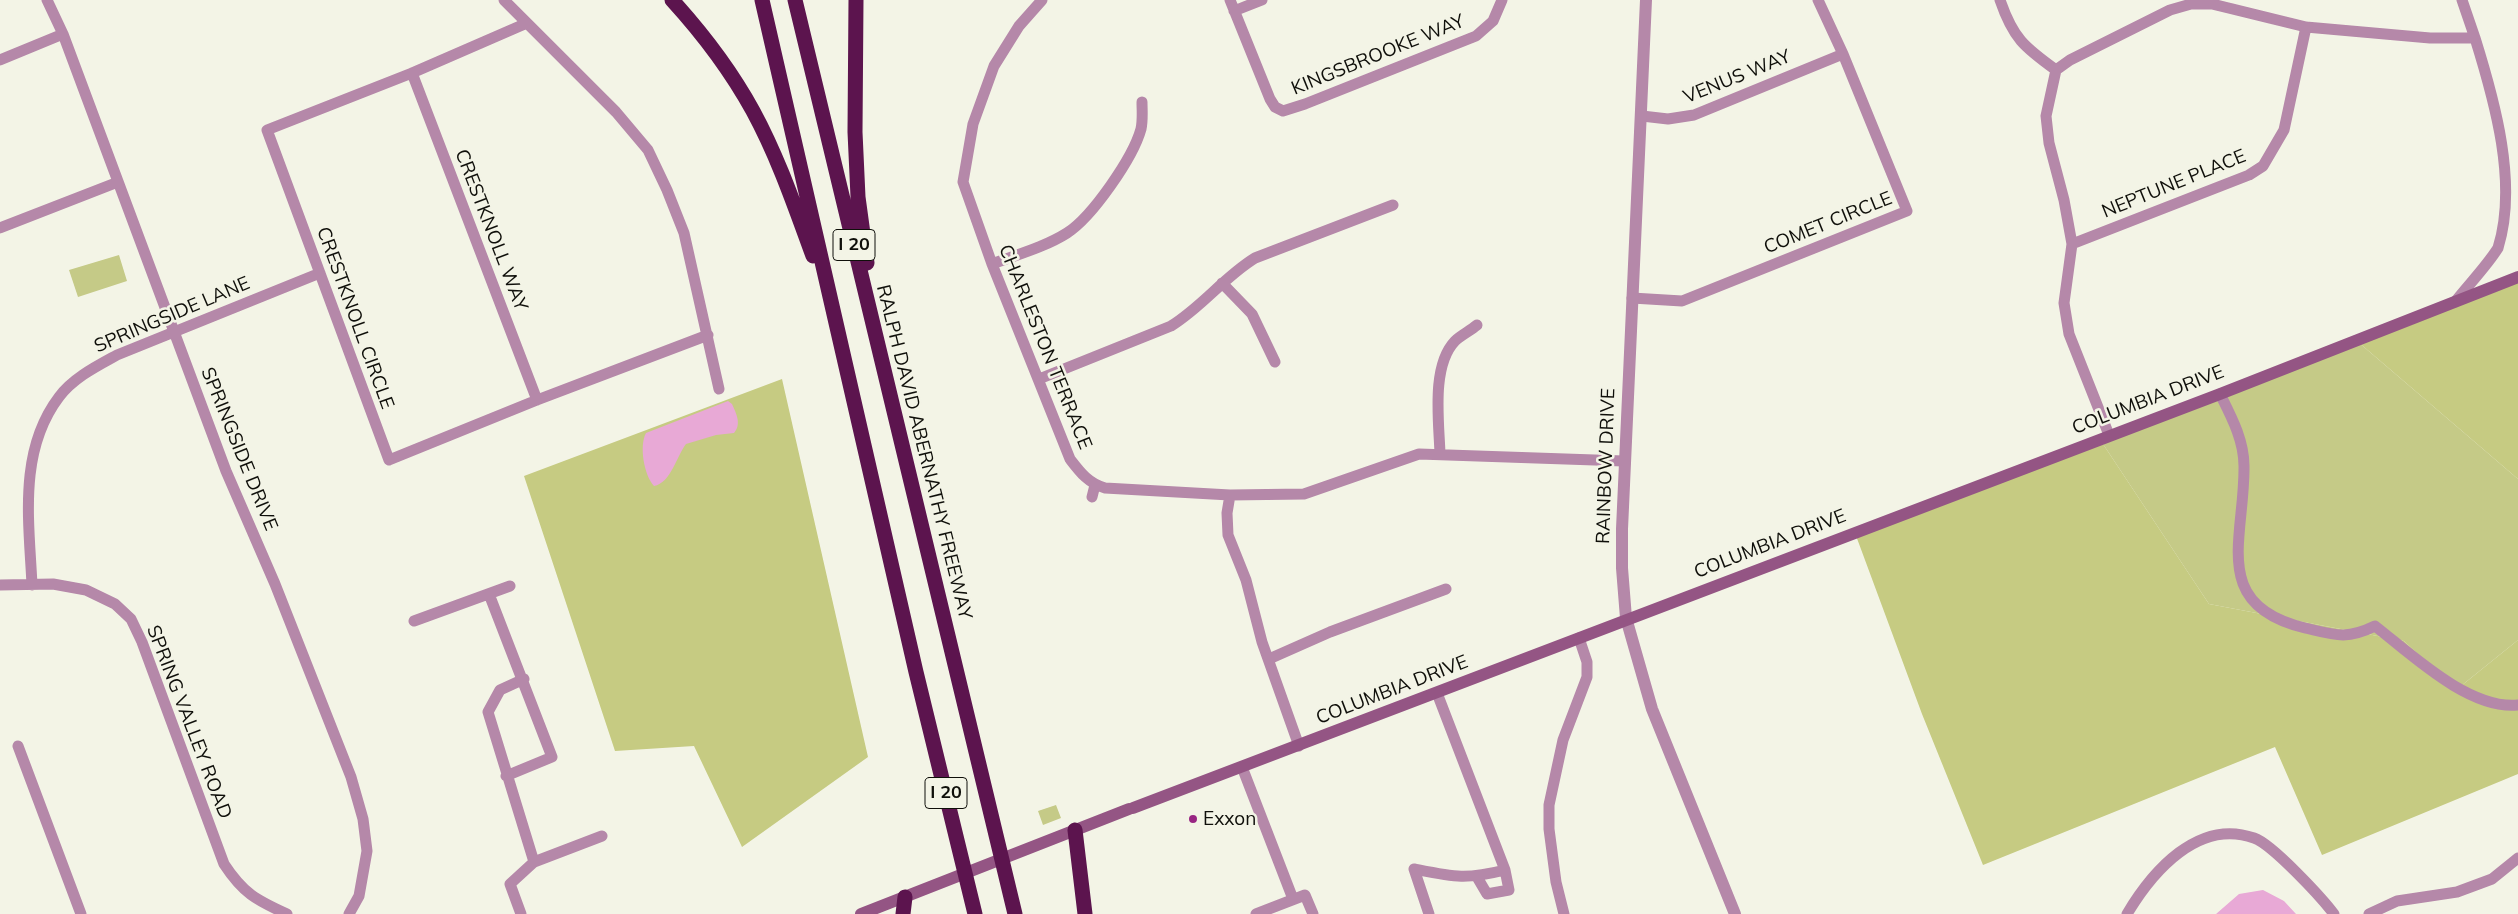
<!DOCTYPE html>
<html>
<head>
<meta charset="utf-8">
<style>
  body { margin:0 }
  canvas { display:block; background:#f3f4e6 }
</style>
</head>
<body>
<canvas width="2518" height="914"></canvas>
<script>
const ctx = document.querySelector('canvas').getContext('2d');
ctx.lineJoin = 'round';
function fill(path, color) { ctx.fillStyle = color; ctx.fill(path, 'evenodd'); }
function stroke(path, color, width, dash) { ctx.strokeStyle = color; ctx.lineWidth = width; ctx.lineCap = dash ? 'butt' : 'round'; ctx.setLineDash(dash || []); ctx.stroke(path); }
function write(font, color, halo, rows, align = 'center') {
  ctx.font = font + ' Mulish,sans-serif'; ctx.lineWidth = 5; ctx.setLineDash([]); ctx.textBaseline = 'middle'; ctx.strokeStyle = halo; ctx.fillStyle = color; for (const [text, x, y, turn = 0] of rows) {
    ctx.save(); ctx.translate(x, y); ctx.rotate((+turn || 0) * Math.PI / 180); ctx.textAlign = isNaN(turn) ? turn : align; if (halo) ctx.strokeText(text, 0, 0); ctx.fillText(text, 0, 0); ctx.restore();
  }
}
fill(new Path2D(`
  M 119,255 L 127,281 L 78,297 L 69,270 Z
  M 2357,341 L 2518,479 L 2518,640 L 2456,690 L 2404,641 L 2209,604 L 2103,444 Z
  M 1056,805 L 1061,818 L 1043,825 L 1038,811 Z`), '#c5ca87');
fill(new Path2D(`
  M 2518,279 L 2518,479 L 2357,341 Z
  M 782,379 L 868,757 L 742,847 L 694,746 L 615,751 L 524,476 Z
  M 2103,444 L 2209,604 L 2404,641 L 2456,690 L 2518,640 L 2518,774 L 2322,855 L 2275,747 L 1983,865 L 1922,714 L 1855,533 Z`), '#c6cb82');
fill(new Path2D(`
  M 728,401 L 732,404 C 736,413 742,424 734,433 L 716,435 L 686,444 C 676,457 671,483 654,486 C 644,475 639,446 646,433 Z
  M 2263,890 L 2284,901 L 2296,914 L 2216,914 L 2239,894 Z`), '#e8a9d6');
stroke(new Path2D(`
  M 47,0 L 63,34 L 226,471 L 275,584 L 351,777 L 363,819 L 367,851 L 359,896 L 349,914
  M 504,0 L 616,112 L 648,150 L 667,190 L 684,233 L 719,389
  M 1042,0 L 1019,26 L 994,66 L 973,124 L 963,182 L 992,264 L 1070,459 C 1080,472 1088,483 1105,488 L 1230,495 L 1304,494 L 1419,454 L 1624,461
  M 1230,0 L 1270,99 L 1275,107 L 1283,111 L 1305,104 L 1476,36 L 1493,21 L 1502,0
  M 2000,0 C 2013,38 2024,47 2056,70
  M 2462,0 L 2475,38
  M 1234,11 L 1262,0
  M 527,23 L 412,73 L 267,130 L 389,460 L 537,400 L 708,335
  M 0,60 L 63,34
  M 412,73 L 537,400
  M 1642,116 L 1668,119 L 1694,115 L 1843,54
  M 0,228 L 118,182
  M 2072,244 L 2249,175 L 2263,166 L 2284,130 L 2306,27
  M 992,264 C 1016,255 1045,247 1067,233 C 1092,217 1133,158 1141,129 C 1143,120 1142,110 1142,102
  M 1222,283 L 1252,314 L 1275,362
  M 1632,298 L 1682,301 L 1907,211 L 1843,54 L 1818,0
  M 1039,379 L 1171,326 C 1202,307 1224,277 1255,258 L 1393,205
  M 2220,394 C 2231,416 2244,440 2244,466 C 2245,538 2209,605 2305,628 C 2335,635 2346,640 2375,626 C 2411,654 2469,710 2518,705
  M 2109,435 L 2069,334 L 2064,303 L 2072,244 L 2064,200 L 2049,143 L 2046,116 L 2056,70 L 2070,60 L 2170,10 L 2191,4 L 2212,4 L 2306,27 L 2430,38 L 2475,38 C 2495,102 2518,184 2498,248 C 2486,267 2469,284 2455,302
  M 1440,454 C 1439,422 1431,366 1455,341 C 1461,335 1470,331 1477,325
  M 1230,495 L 1227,513 L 1228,535 L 1246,580 L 1262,642 L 1299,746
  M 1092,497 L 1095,485
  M 0,585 L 53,584 L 86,590 L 115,604 L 131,619 L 142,642 L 224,864 C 243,893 256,900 287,914
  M 32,585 C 29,521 18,451 59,397 C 73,378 97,366 117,355 L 320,273
  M 489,594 L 552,757 L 506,776
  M 414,621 L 510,586
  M 1269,659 L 1330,632 L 1446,589
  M 524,679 L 500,690 L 488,712 L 534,862
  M 18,746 L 81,914
  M 1242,767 L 1293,899
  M 1477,877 L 1487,894 L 1509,890 L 1505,870
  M 521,914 L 510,884 L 534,862 L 602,836
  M 1256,914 L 1305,895 L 1313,914
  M 1429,914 L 1414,869 C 1454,877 1465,880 1505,870 L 1437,693
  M 1564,914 L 1556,882 L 1549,829 L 1549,805 L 1563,740 L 1587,677 L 1587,662 L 1579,638
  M 2127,914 C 2152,872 2198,818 2254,838 C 2272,844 2321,897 2334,914
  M 2369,914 L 2397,901 L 2457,892 L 2492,879 L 2518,858`), '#b588a9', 11);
stroke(new Path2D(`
  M 1646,0 L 1622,529 L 1622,568 L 1626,618 L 1652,709 L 1735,914`), '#b588a9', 12);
stroke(new Path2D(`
  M 1133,808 L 2220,394 L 2518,277
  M 861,914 L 1129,809`), '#945584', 12);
stroke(new Path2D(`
  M 672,0 C 703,34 731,71 753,111 C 778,157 795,207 813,256
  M 762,0 L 916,672 L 975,914
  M 795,0 L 1015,914
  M 856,0 L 855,132 L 858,197 L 867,263
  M 1075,830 L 1085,914
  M 903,914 L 905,897`), '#5c144e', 15);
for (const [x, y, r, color] of [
  [1193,819,5,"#982582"]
]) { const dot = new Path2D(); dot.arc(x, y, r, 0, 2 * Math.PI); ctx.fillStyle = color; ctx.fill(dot); stroke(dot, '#f3f4e6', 2); }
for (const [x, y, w] of [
  [854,245,42],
  [946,793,42]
]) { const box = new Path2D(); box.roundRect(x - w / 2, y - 15.5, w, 31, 4); ctx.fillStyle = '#f3f4e6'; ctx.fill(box); stroke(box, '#0f0f0a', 1); }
write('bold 18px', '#0f0f0a', null, [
  ["I 20",854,245],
  ["I 20",946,793]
]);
write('19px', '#0f0f0a', '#f3f4e6', [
  ["KINGSBROOKE WAY",1378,55,-22],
  ["VENUS WAY",1737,77,-22],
  ["NEPTUNE PLACE",2174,184,-22],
  ["COMET CIRCLE",1828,223,-22],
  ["CRESTKNOLL WAY",491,230,69],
  ["SPRINGSIDE LANE",172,315,-23],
  ["CRESTKNOLL CIRCLE",355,318,70],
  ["CHARLESTON TERRACE",1045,347,68],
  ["COLUMBIA DRIVE",2148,400,-21],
  ["SPRINGSIDE DRIVE",239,449,68],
  ["RALPH DAVID ABERNATHY FREEWAY",924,452,76],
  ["RAINBOW DRIVE",1606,466,-88],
  ["COLUMBIA DRIVE",1770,544,-21],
  ["COLUMBIA DRIVE",1392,690,-21],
  ["SPRING VALLEY ROAD",189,722,69]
]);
write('19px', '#0f0f0a', '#f3f4e6', [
  ["Exxon",1203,819]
], 'left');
</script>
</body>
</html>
